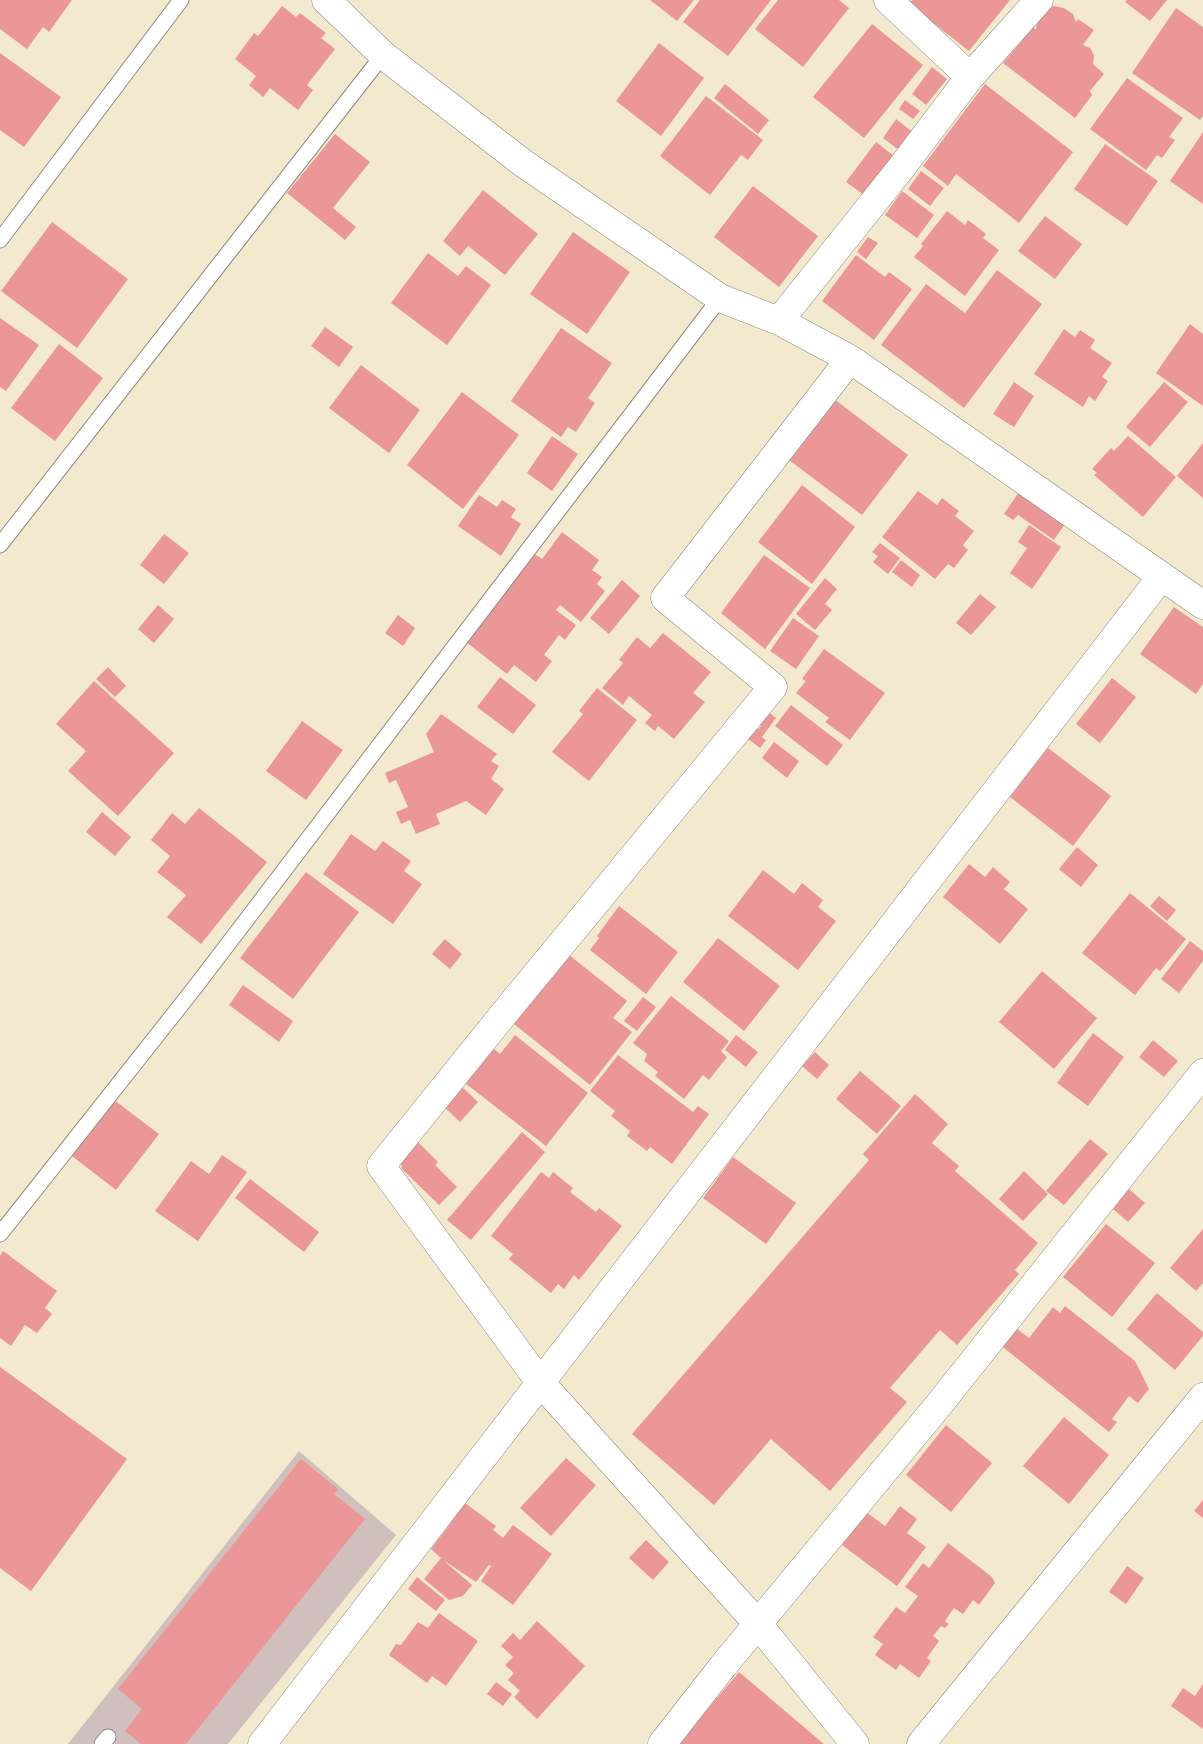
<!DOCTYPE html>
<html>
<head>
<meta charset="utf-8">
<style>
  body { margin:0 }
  canvas { display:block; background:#f3e9cf }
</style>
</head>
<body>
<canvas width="1203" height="1744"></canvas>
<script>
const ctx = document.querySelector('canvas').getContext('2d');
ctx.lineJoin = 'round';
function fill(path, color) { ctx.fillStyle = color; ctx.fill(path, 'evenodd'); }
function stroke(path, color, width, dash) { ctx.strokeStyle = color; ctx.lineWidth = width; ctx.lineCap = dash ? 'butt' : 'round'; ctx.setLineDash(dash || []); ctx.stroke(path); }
fill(new Path2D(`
  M 299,1451 L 396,1535 L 228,1744 L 68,1744 Z`), '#d1bfbe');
fill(new Path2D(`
  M 0,0 L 72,0 L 49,32 L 43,27 L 27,49 L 0,29 Z
  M 650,0 L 694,0 L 677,21 Z
  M 700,0 L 771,0 L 728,56 L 683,22 Z
  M 778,0 L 839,0 L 849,8 L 803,67 L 755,29 Z
  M 912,0 L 1010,0 L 969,51 L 909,4 Z
  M 1127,0 L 1167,0 L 1150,21 L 1125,2 Z
  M 282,6 L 296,17 L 300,13 L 326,33 L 321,38 L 335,49 L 307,85 L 313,90 L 298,110 L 270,88 L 263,97 L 249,85 L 256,76 L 235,59 L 254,33 L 258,36 Z
  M 1054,6 L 1064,8 L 1073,14 L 1076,22 L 1078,19 L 1094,30 L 1083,45 L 1090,48 L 1094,55 L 1093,64 L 1104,74 L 1090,91 L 1092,95 L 1075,118 L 1003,63 L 1033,28 L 1036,29 L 1038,18 L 1044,10 Z
  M 1176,8 L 1203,27 L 1203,116 L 1200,120 L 1132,73 Z
  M 872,24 L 923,65 L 864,138 L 813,97 Z
  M 659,43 L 704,78 L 661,136 L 616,101 Z
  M 0,53 L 61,97 L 24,147 L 0,130 Z
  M 932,67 L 947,79 L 926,105 L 912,94 Z
  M 1127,78 L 1183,118 L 1169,137 L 1175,140 L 1162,158 L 1157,155 L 1146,170 L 1090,129 Z
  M 725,84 L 769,120 L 758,134 L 714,98 Z
  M 985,84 L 1073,152 L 1019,223 L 956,174 L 948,186 L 923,166 Z
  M 706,96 L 763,140 L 748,160 L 741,155 L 710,195 L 660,156 Z
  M 905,100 L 920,111 L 913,119 L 899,109 Z
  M 896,119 L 914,133 L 900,151 L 883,138 Z
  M 1203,132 L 1203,204 L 1170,181 Z
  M 335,134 L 370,162 L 333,208 L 356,227 L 345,240 L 287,193 Z
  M 876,142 L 894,156 L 864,195 L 846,182 Z
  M 1105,144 L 1158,181 L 1127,226 L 1074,189 Z
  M 921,171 L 944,188 L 930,206 L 908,189 Z
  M 753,186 L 818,236 L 779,287 L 714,237 Z
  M 483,190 L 538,234 L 505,275 L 468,246 L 460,256 L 443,241 Z
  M 902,191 L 934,215 L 917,238 L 885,215 Z
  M 947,211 L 965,225 L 968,220 L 986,234 L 983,238 L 999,250 L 965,296 L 914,257 L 923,246 L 921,244 Z
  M 1045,216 L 1082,244 L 1055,279 L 1018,251 Z
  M 52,222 L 128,279 L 77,348 L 1,291 Z
  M 573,232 L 630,272 L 587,334 L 530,294 Z
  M 868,237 L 878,243 L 866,259 L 857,252 Z
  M 428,253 L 458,276 L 466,266 L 491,285 L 447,345 L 391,303 Z
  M 856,255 L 885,277 L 889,272 L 912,289 L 874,340 L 822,301 Z
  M 997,270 L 1042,304 L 964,408 L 881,345 L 926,284 L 965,313 Z
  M 0,318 L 39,345 L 6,391 L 0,387 Z
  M 1190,324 L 1203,334 L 1203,406 L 1156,373 Z
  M 325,327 L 353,347 L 339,367 L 311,346 Z
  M 561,328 L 612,363 L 588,398 L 595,403 L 576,432 L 568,427 L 561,437 L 511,401 Z
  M 1064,329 L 1075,337 L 1080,330 L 1095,340 L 1090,348 L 1112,363 L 1102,377 L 1108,381 L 1095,401 L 1089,396 L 1083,407 L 1034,374 Z
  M 59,344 L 103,378 L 55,441 L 11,408 Z
  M 361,365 L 420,410 L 389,453 L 329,408 Z
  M 1014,382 L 1034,396 L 1014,427 L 993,414 Z
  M 1164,382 L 1188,402 L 1150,447 L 1126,427 Z
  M 462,392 L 519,435 L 463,509 L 407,465 Z
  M 834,399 L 908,455 L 862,515 L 789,460 Z
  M 552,436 L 578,454 L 552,491 L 527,473 Z
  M 1128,436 L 1176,477 L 1143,517 L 1094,475 L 1097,473 L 1092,469 L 1111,448 L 1114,451 Z
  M 1203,443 L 1203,498 L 1177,476 Z
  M 802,485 L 855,527 L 812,584 L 758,542 Z
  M 1021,489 L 1067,521 L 1054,540 L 1018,515 L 1013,520 L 1004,514 Z
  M 918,491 L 937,505 L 942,498 L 959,511 L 955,516 L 974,531 L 963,545 L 968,550 L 954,568 L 948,564 L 935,579 L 882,537 Z
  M 479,495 L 497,507 L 502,500 L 516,509 L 511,517 L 521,524 L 501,556 L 458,526 Z
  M 1029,525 L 1061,547 L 1032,589 L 1010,573 L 1027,548 L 1018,542 Z
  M 562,532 L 599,560 L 592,570 L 602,577 L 597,584 L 605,591 L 581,622 L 560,605 L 556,610 L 576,625 L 565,640 L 559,635 L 544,655 L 552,661 L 536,682 L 514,665 L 507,674 L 466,642 L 533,553 L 542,559 Z
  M 164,534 L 189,553 L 164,584 L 140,565 Z
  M 880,543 L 900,558 L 888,574 L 873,562 L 878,556 L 872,552 Z
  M 764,555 L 810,588 L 765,649 L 721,613 Z
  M 901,560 L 920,575 L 912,587 L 892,572 Z
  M 825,578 L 837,589 L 825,604 L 832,610 L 815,630 L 796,614 Z
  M 622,580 L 640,596 L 609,634 L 590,618 Z
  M 980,594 L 996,607 L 971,635 L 956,623 Z
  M 158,605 L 174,619 L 154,643 L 138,629 Z
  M 1174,607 L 1203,627 L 1203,684 L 1196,694 L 1140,654 Z
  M 398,615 L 415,628 L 403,646 L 385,633 Z
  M 793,618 L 819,636 L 796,669 L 770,651 Z
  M 663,633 L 711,672 L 693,693 L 705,702 L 674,739 L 658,726 L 655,731 L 645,723 L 652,715 L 629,696 L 623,705 L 602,688 L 623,663 L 619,660 L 637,637 L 650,648 Z
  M 824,649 L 885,693 L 850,740 L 825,722 L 829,718 L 796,693 L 806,681 L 802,679 Z
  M 108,667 L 126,686 L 115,697 L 96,679 Z
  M 500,677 L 536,705 L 513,734 L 477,707 Z
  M 1112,678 L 1136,697 L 1100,743 L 1076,724 Z
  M 94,681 L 174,753 L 118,816 L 68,771 L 86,751 L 56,724 Z
  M 597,688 L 637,720 L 589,781 L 552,752 L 583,714 L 579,711 Z
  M 791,705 L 843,745 L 827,766 L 775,726 Z
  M 764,708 L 776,718 L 762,737 L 766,740 L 760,748 L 747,738 L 755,726 L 759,729 L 761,726 L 754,721 Z
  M 441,714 L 497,754 L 491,761 L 499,766 L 491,779 L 504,789 L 486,815 L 466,801 L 436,814 L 440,824 L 416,834 L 410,820 L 401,824 L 396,812 L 408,807 L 396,780 L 389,783 L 385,773 L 434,752 L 426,734 Z
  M 302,721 L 343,750 L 306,800 L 266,771 Z
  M 774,742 L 799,761 L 787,778 L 762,758 Z
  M 1048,748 L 1111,796 L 1073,846 L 1010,797 Z
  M 199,808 L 267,862 L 201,944 L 167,917 L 186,895 L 157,872 L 170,856 L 151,840 L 172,813 L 185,824 Z
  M 102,812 L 131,837 L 115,856 L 86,832 Z
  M 351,834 L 375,851 L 383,841 L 411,861 L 404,871 L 422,884 L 393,924 L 323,874 Z
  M 1077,847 L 1098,865 L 1081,887 L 1059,869 Z
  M 969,864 L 985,877 L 993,867 L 1010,882 L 1004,889 L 1028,909 L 1000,944 L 943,897 Z
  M 763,870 L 794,894 L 802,883 L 823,900 L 818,907 L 836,921 L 798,970 L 728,916 Z
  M 306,872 L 359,912 L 293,999 L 240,958 Z
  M 1130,893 L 1186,939 L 1160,971 L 1156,968 L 1135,995 L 1082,953 Z
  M 1159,896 L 1176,910 L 1167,921 L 1150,906 Z
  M 619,906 L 678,952 L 646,994 L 590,950 L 599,938 L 597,936 Z
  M 718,938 L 780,986 L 744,1031 L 683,982 Z
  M 445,939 L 462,954 L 450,969 L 432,954 Z
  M 1190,941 L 1203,951 L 1203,961 L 1179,993 L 1161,979 Z
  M 569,955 L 627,1001 L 613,1018 L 632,1032 L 590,1085 L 514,1024 Z
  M 1042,971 L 1097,1018 L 1054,1069 L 999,1022 Z
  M 243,985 L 293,1021 L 279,1042 L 229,1005 Z
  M 671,996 L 729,1041 L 721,1051 L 727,1057 L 709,1080 L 703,1075 L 684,1099 L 655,1076 L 658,1072 L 644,1061 L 647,1054 L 633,1043 Z
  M 643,997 L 656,1007 L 637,1031 L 624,1021 Z
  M 1093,1033 L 1124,1057 L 1088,1106 L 1057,1083 Z
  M 515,1035 L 588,1093 L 546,1146 L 465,1083 L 493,1048 L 500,1054 Z
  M 736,1035 L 758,1052 L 746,1067 L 725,1050 Z
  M 1153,1040 L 1178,1061 L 1164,1077 L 1139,1057 Z
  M 815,1052 L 829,1065 L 817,1079 L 802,1066 Z
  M 618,1055 L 693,1112 L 698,1106 L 709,1114 L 672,1164 L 650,1147 L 647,1151 L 627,1136 L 630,1131 L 611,1116 L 615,1111 L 590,1091 Z
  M 860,1071 L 901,1106 L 877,1134 L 836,1099 Z
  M 459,1084 L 478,1102 L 460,1122 L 441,1104 Z
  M 915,1094 L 948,1124 L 932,1143 L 959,1166 L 955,1171 L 1038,1243 L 1015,1270 L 1019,1274 L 957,1345 L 940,1330 L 890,1388 L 907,1402 L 830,1491 L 771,1439 L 714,1505 L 632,1434 L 869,1160 L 863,1154 Z
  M 110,1097 L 159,1134 L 116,1190 L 68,1153 Z
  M 522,1132 L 545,1152 L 471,1240 L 447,1220 Z
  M 415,1139 L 438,1162 L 435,1165 L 457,1187 L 439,1205 L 402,1169 L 400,1155 Z
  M 1090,1139 L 1108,1154 L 1064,1205 L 1046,1191 Z
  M 222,1155 L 247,1172 L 198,1241 L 155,1211 L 191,1161 L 209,1174 Z
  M 733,1157 L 796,1203 L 766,1244 L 703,1198 Z
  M 1024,1171 L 1048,1194 L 1023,1221 L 999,1199 Z
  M 541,1172 L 549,1178 L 553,1172 L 573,1188 L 570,1192 L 596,1212 L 599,1208 L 622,1226 L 579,1280 L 574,1275 L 564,1289 L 558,1284 L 551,1293 L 509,1259 L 513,1254 L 491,1236 Z
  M 250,1179 L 319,1232 L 304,1252 L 235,1198 Z
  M 1129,1189 L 1145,1203 L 1128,1222 L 1113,1209 Z
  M 1106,1224 L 1155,1263 L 1112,1317 L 1063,1277 Z
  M 1203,1229 L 1203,1283 L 1196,1291 L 1170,1268 Z
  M 3,1251 L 57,1291 L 45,1308 L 52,1314 L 37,1333 L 25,1325 L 11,1346 L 0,1338 L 0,1256 Z
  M 1157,1293 L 1203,1332 L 1203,1336 L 1175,1370 L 1127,1329 Z
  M 1065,1306 L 1135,1361 L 1149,1389 L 1138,1403 L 1129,1396 L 1112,1419 L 1117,1422 L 1109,1432 L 999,1344 L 1013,1326 L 1029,1338 L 1053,1307 L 1060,1313 Z
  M 0,1367 L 127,1459 L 31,1591 L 0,1568 Z
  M 1064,1417 L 1109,1455 L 1069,1504 L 1023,1466 Z
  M 946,1425 L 992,1463 L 951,1512 L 906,1475 Z
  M 566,1458 L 596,1485 L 551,1536 L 520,1508 Z
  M 301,1459 L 338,1489 L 334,1494 L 365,1519 L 186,1744 L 141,1744 L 125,1731 L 142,1709 L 118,1689 Z
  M 461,1500 L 496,1526 L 493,1530 L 503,1538 L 513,1525 L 552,1554 L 513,1605 L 481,1581 L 491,1566 L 489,1565 L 476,1582 L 443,1560 L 472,1585 L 463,1596 L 449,1600 L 424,1579 L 441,1558 L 431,1549 L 451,1523 L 446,1519 Z
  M 1203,1500 L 1203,1518 L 1194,1511 Z
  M 900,1506 L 917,1519 L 907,1533 L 926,1547 L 897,1586 L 842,1545 L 866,1512 L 885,1526 Z
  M 646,1540 L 669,1562 L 653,1580 L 629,1558 Z
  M 948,1543 L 992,1577 L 995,1583 L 979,1605 L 973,1600 L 963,1614 L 954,1608 L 945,1621 L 949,1624 L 945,1628 L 941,1626 L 933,1636 L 939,1641 L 927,1658 L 931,1661 L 919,1678 L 900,1664 L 896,1670 L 875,1655 L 883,1644 L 873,1637 L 896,1607 L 905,1613 L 918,1596 L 905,1587 L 923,1563 L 929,1568 Z
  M 1127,1566 L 1144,1578 L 1126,1604 L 1109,1592 Z
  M 417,1577 L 445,1600 L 436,1611 L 408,1589 Z
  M 439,1613 L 478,1641 L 446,1686 L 432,1676 L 427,1683 L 389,1655 L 396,1644 L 401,1645 L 418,1622 L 428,1628 Z
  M 537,1621 L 585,1666 L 537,1719 L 514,1697 L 520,1691 L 508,1680 L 514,1673 L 505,1665 L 513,1657 L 501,1646 L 513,1633 L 520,1640 Z
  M 739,1672 L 824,1744 L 678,1744 Z
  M 496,1682 L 512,1694 L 503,1706 L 487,1694 Z
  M 1203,1684 L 1203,1729 L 1171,1706 L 1183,1688 L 1195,1696 Z`), '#ec9797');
const lane = new Path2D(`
  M 0,240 L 181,0
  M 0,545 L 383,55
  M 0,1234 L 196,986 L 720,298
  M 102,1744 L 108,1737`);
const street = new Path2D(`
  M 326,0 L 383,55 L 523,163 L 720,298 L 779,321 L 850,359 L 1203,605
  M 888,0 L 970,77
  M 779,321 L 901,168 L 970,77 L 1039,0
  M 850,359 L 665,598 L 773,687 L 507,1010 L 381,1166 L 540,1382 L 758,1624 L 855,1744
  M 262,1744 L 1162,576
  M 662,1744 L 723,1666 L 937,1407 L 1203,1073
  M 921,1744 L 1203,1397`);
stroke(lane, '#8f8a7d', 17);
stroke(street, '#8f8a7d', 29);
stroke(lane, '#fff', 15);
stroke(street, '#fff', 28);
</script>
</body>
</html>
